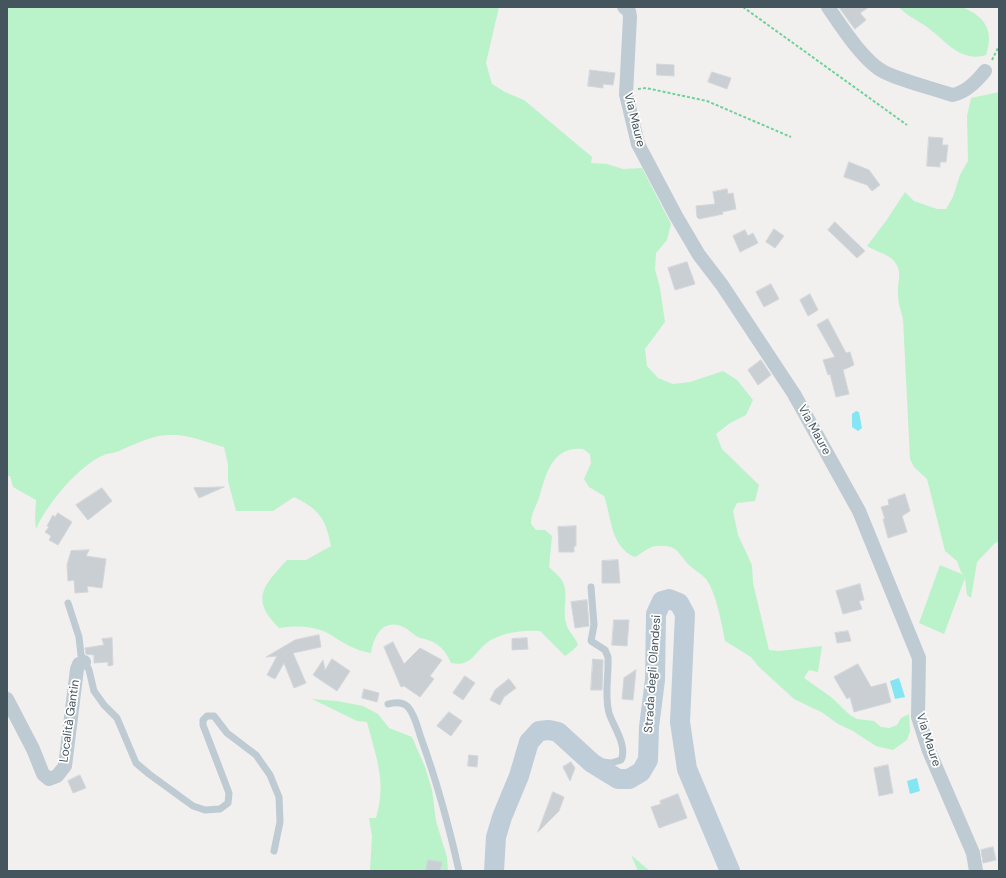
<!DOCTYPE html>
<html>
<head>
<meta charset="utf-8">
<style>
  body { margin:0 }
  #map { position:relative; width:1006px; height:878px; overflow:hidden; background:#f2efef; font-family:"DM Sans",sans-serif }
  canvas { display:block }
  .frame { position:absolute; inset:0; border:8px solid #45555e; pointer-events:none }
</style>
</head>
<body>
<div id="map">
<canvas width="1006" height="878"></canvas>
<div class="frame"></div>
</div>
<script>
const ctx = document.querySelector('canvas').getContext('2d');
ctx.lineJoin = 'round';
function fill(path, color) { ctx.fillStyle = color; ctx.fill(path, 'evenodd'); }
function stroke(path, color, width, dash) { ctx.strokeStyle = color; ctx.lineWidth = width; ctx.lineCap = dash ? 'butt' : 'round'; ctx.setLineDash(dash || []); ctx.stroke(path); }
function write(font, color, halo, rows, align = 'center') {
  ctx.font = font + ' "DM Sans",sans-serif'; ctx.lineWidth = 3.5; ctx.setLineDash([]); ctx.textBaseline = 'middle'; ctx.strokeStyle = halo; ctx.fillStyle = color; for (const [text, x, y, turn = 0] of rows) {
    ctx.save(); ctx.translate(x, y); ctx.rotate((+turn || 0) * Math.PI / 180); ctx.textAlign = isNaN(turn) ? turn : align; if (halo) ctx.strokeText(text, 0, 0); ctx.fillText(text, 0, 0); ctx.restore();
  }
}
fill(new Path2D(`
  M 7,7 L 499,7 L 486,63 L 492,84 L 505,92 L 524,100 L 592,157 L 591,163 L 607,164 L 623,169 L 642,168 L 671,224 L 667,240 L 656,253 L 655,269 L 660,288 L 665,322 L 645,349 L 647,366 L 658,378 L 673,384 L 690,382 L 723,371 L 737,380 L 753,400 L 746,415 L 730,423 L 716,434 L 722,449 L 759,485 L 755,501 L 737,503 L 733,511 L 738,535 L 752,565 L 753,583 L 769,650 L 779,651 L 822,646 L 818,672 L 809,670 L 804,678 L 831,697 L 850,715 L 857,719 L 874,721 L 881,727 L 889,728 L 897,725 L 901,718 L 909,714 L 910,731 L 907,740 L 893,750 L 876,746 L 853,731 L 838,724 L 823,713 L 794,699 L 758,666 L 751,657 L 725,641 C 722,625 716,592 706,579 C 702,574 694,570 689,565 C 678,554 678,544 657,546 C 649,546 643,553 635,557 C 610,547 612,518 604,496 L 589,487 L 584,479 L 591,463 L 590,454 L 583,449 C 552,446 546,474 539,498 C 536,507 531,513 531,524 L 536,530 L 545,530 L 552,536 L 549,567 C 553,571 558,575 561,579 C 570,591 562,609 566,623 C 568,632 575,636 578,645 L 572,651 L 565,656 L 540,631 C 523,630 506,632 491,640 C 475,649 473,668 451,663 C 445,650 439,643 425,639 C 422,638 419,638 416,636 C 412,633 408,629 403,627 C 383,618 374,636 371,653 C 354,650 345,644 331,635 C 318,626 295,625 279,628 C 250,599 263,586 287,560 L 306,560 L 331,546 C 326,519 319,509 294,497 L 273,511 L 236,511 L 228,481 L 228,464 L 224,447 C 208,443 187,434 171,435 C 152,435 138,443 121,450 C 116,453 109,453 104,455 C 78,466 47,504 36,529 L 35,519 L 36,500 L 13,487 L 10,476 L 7,476 Z
  M 899,7 C 910,7 957,5 964,8 C 986,17 994,32 986,55 C 960,63 945,40 927,27 C 917,20 907,16 899,7 Z
  M 999,92 L 999,542 L 995,543 L 977,562 L 971,598 L 967,595 L 965,578 L 944,634 L 919,623 L 940,565 L 964,575 L 961,572 L 957,561 L 945,551 L 927,479 L 914,467 L 910,459 L 903,319 C 901,311 898,303 898,295 C 897,281 904,270 892,259 C 885,253 875,251 867,246 L 886,221 L 905,192 L 914,201 L 937,209 L 946,209 L 953,197 L 960,175 L 968,161 L 967,116 L 971,98 Z
  M 312,699 L 337,701 L 363,706 L 378,714 L 389,728 L 412,737 L 425,767 L 432,790 L 436,821 L 447,857 L 448,871 L 370,871 L 372,836 L 369,818 L 376,818 C 387,782 376,757 367,722 L 357,721 Z
  M 631,855 L 650,871 L 638,871 Z`), '#baf2ca');
fill(new Path2D(`
  M 856,411 L 859,412 L 862,428 L 858,431 L 852,427 L 852,414 Z
  M 899,678 L 905,697 L 895,699 L 890,681 Z
  M 917,778 L 920,791 L 910,794 L 907,781 Z`), '#84e6f2');
const building = new Path2D(`
  M 839,7 L 869,7 L 860,13 L 866,20 L 855,29 Z
  M 657,64 L 674,65 L 674,76 L 657,75 Z
  M 590,70 L 615,73 L 613,85 L 603,84 L 603,88 L 588,86 Z
  M 712,72 L 731,78 L 727,89 L 708,82 Z
  M 929,137 L 943,138 L 942,145 L 948,145 L 946,162 L 940,162 L 940,167 L 927,166 Z
  M 849,162 L 869,170 L 880,185 L 872,191 L 867,185 L 844,177 Z
  M 727,189 L 728,194 L 733,193 L 736,209 L 722,212 L 723,214 L 699,219 L 697,217 L 696,206 L 715,204 L 713,192 Z
  M 835,222 L 865,251 L 857,258 L 828,230 Z
  M 774,229 L 784,236 L 775,248 L 766,242 Z
  M 745,230 L 748,236 L 753,233 L 758,243 L 740,252 L 733,236 Z
  M 687,262 L 695,284 L 675,290 L 668,268 Z
  M 771,284 L 779,299 L 764,307 L 756,292 Z
  M 810,294 L 818,310 L 808,316 L 800,300 Z
  M 828,319 L 846,353 L 850,352 L 854,365 L 843,370 L 849,394 L 836,397 L 830,374 L 828,375 L 823,360 L 835,357 L 817,325 Z
  M 761,360 L 771,375 L 758,385 L 748,370 Z
  M 224,487 L 199,498 L 194,488 Z
  M 102,488 L 112,501 L 88,520 L 76,505 Z
  M 905,494 L 910,511 L 902,516 L 907,532 L 888,538 L 883,519 L 885,519 L 881,507 L 889,505 L 888,500 Z
  M 58,513 L 72,522 L 58,545 L 49,540 L 51,536 L 45,532 L 49,527 L 47,526 L 53,515 L 55,517 Z
  M 576,526 L 576,546 L 574,546 L 574,552 L 559,552 L 558,527 Z
  M 89,550 L 86,556 L 106,559 L 102,588 L 87,586 L 88,592 L 75,593 L 74,580 L 68,581 L 67,565 L 71,551 Z
  M 618,560 L 620,583 L 602,583 L 602,561 Z
  M 860,584 L 864,600 L 859,601 L 862,609 L 843,614 L 836,591 Z
  M 587,600 L 589,626 L 575,628 L 571,602 Z
  M 614,620 L 629,620 L 627,646 L 612,645 Z
  M 848,631 L 851,641 L 837,643 L 835,633 Z
  M 319,635 L 321,647 L 293,653 L 306,683 L 294,688 L 284,663 L 275,679 L 267,675 L 277,656 L 266,657 L 295,640 Z
  M 112,638 L 113,665 L 108,666 L 108,662 L 94,663 L 94,655 L 86,654 L 85,648 L 104,645 L 102,639 Z
  M 527,638 L 528,649 L 512,650 L 512,639 Z
  M 393,642 L 404,664 L 420,648 L 442,660 L 430,676 L 434,679 L 420,697 L 404,686 L 401,687 L 384,647 Z
  M 332,659 L 350,671 L 337,691 L 313,675 L 323,660 L 325,670 Z
  M 593,659 L 603,660 L 602,690 L 591,690 Z
  M 858,664 L 871,687 L 886,683 L 891,702 L 854,712 L 850,697 L 847,699 L 834,677 Z
  M 636,670 L 633,700 L 622,699 L 624,678 Z
  M 465,676 L 475,683 L 463,700 L 453,693 Z
  M 509,679 L 516,688 L 504,697 L 500,705 L 490,700 L 495,690 Z
  M 364,689 L 379,693 L 377,702 L 362,698 Z
  M 449,712 L 462,721 L 451,736 L 437,726 Z
  M 469,755 L 478,756 L 477,767 L 468,766 Z
  M 571,762 L 575,768 L 570,781 L 563,767 Z
  M 888,765 L 893,793 L 879,796 L 874,768 Z
  M 80,775 L 86,788 L 73,793 L 68,781 Z
  M 553,792 L 564,797 L 559,811 L 538,832 Z
  M 678,794 L 687,818 L 659,828 L 651,807 L 661,804 L 660,801 Z
  M 993,847 L 996,860 L 983,863 L 981,850 Z
  M 428,860 L 442,862 L 440,871 L 426,871 Z`);
fill(building, '#cacfd4');
stroke(building, '#d2d6db', 1);
stroke(new Path2D(`
  M 743,7 L 907,125
  M 992,60 L 999,46
  M 638,89 L 646,88 L 707,101 L 791,137`), '#6fd398', 2, [3, 2]);
stroke(new Path2D(`
  M 591,587 L 594,625 L 591,641 L 605,650 L 608,657 C 609,675 604,695 609,713 C 613,726 628,746 621,760 L 611,763 L 602,762
  M 68,603 L 79,637 L 81,655 L 89,670 L 94,691 L 104,705 L 117,718 L 136,763 L 149,774 L 193,806 L 205,810 L 220,809 L 228,803 L 229,793 L 203,725 L 203,720 L 207,716 L 214,716 L 227,733 L 256,755 L 270,775 L 279,797 L 280,822 L 274,851
  M 388,704 C 395,702 402,701 408,707 C 415,715 418,729 421,738 C 437,782 449,826 459,871`), '#becbd2', 7);
stroke(new Path2D(`
  M 624,7 L 629,11 L 630,17 L 626,94 L 638,144 L 676,216 L 699,255 L 722,285 L 794,394 L 859,511 L 919,658 L 918,717 L 929,751 L 973,853 L 976,871
  M 828,7 C 841,26 864,62 884,72 C 902,81 932,88 952,95 C 965,93 977,81 985,71
  M 7,699 L 33,749 L 43,774 L 49,779 L 57,776 L 65,766 L 77,669 L 79,664 L 84,662`), '#becbd2', 14);
stroke(new Path2D(`
  M 494,871 L 496,837 L 502,817 L 519,776 L 529,742 L 539,731 L 549,730 L 558,732 L 592,763 L 618,779 L 629,779 L 641,772 L 648,760 L 649,727 L 655,680 L 656,614 L 662,601 L 669,599 L 679,603 L 685,614 L 680,722 L 687,769 L 730,871`), '#becdd7', 20);
write('12px', '#45555e', '#fff', [
  ["Via Maure",634,120,76],
  ["Via Maure",814,430,61],
  ["Strada degli Olandesi",653,674,-86],
  ["Località Gantin",70,721,-82],
  ["Via Maure",928,740,72]
]);
</script>
</body>
</html>
